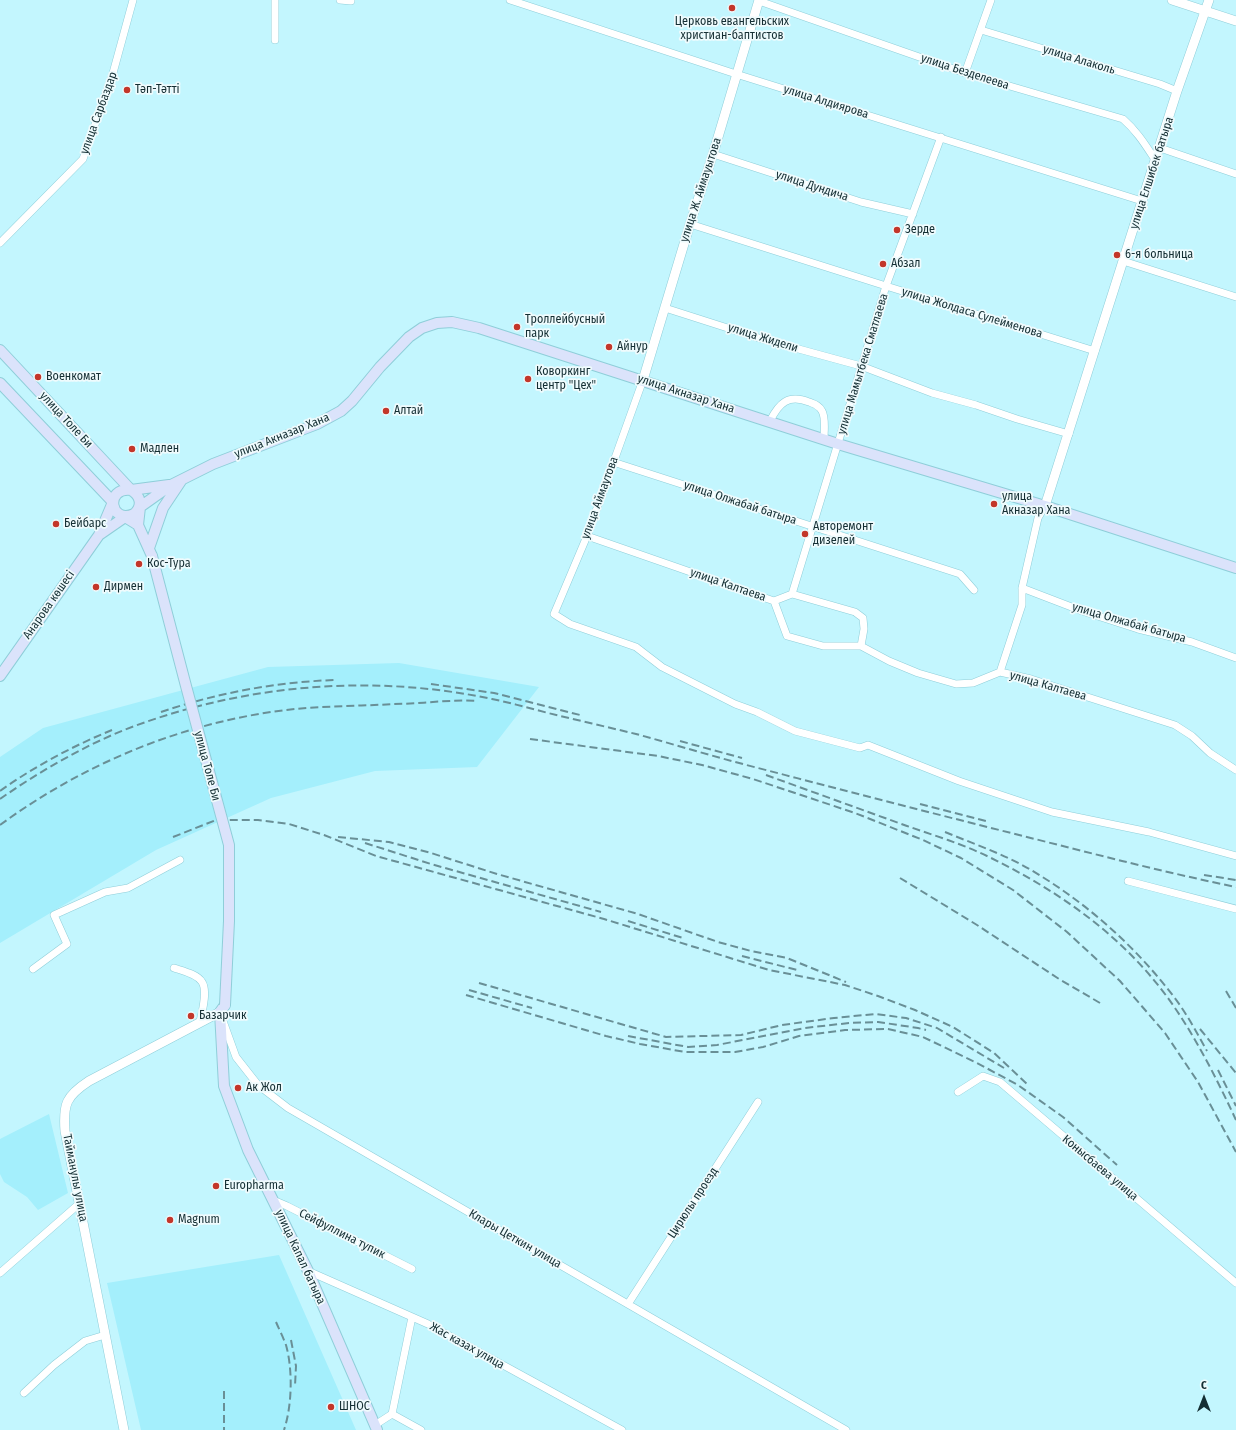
<!DOCTYPE html>
<html>
<head>
<meta charset="utf-8">
<style>
  body { margin:0 }
  #map { position:relative; width:1236px; height:1430px; overflow:hidden; background:#c3f6fe; font-family:"Fira Sans Condensed",sans-serif }
  canvas { display:block }
  .north { position:absolute; left:1184px; top:1378px; width:40px; height:40px; -webkit-text-stroke:3px #effbfd; paint-order:stroke; rotate:0deg; font-size:11px; font-weight:700; line-height:16px; text-align:center; color:#142e33 }
  .north::after { content:''; display:block; margin:auto; width:14px; height:18px; background:#142e33; clip-path:polygon(50% 0,100% 100%,50% 72%,0 100%) }
</style>
</head>
<body>
<div id="map">
<canvas width="1236" height="1430"></canvas>
<div class="north">С</div>
</div>
<script>
const ctx = document.querySelector('canvas').getContext('2d');
ctx.lineJoin = 'round';
function fill(path, color) { ctx.fillStyle = color; ctx.fill(path, 'evenodd'); }
function stroke(path, color, width, dash) { ctx.strokeStyle = color; ctx.lineWidth = width; ctx.lineCap = dash ? 'butt' : 'round'; ctx.setLineDash(dash || []); ctx.stroke(path); }
function write(font, color, halo, rows, align = 'center') {
  ctx.font = font + ' "Fira Sans Condensed",sans-serif'; ctx.lineWidth = 3.5; ctx.setLineDash([]); ctx.textBaseline = 'middle'; ctx.strokeStyle = halo; ctx.fillStyle = color; for (const [text, x, y, turn = 0] of rows) {
    ctx.save(); ctx.translate(x, y); ctx.rotate((+turn || 0) * Math.PI / 180); ctx.textAlign = isNaN(turn) ? turn : align; if (halo) ctx.strokeText(text, 0, 0); ctx.fillText(text, 0, 0); ctx.restore();
  }
}
fill(new Path2D(`
  M 399,663 L 539,687 L 477,767 L 375,771 L 271,798 L 156,850 L 0,943 L 0,757 L 43,728 L 268,667 Z
  M 49,1114 L 68,1193 L 38,1210 L 27,1197 L 4,1182 L 0,1174 L 0,1139 Z
  M 279,1255 L 356,1430 L 141,1430 L 107,1283 Z`), '#a4effc');
const minor = new Path2D(`
  M 340,0 L 351,1 L 351,0
  M 510,0 L 736,74 L 1142,201
  M 759,1 L 965,73 L 1123,119 C 1137,131 1146,146 1156,161
  M 981,30 L 1160,84 L 1177,91
  M 275,40 L 275,0
  M 965,73 L 991,0
  M 1160,148 L 1236,174
  M 713,154 L 861,202 L 913,214
  M 690,224 L 886,286 L 1095,351
  M 0,243 L 83,159 L 113,73 L 133,0
  M 1123,261 L 1236,297
  M 665,308 L 762,339 L 861,366 L 932,393 L 976,405 L 1017,419 L 1069,434
  M 643,380 L 587,536 L 554,614 L 570,624 L 636,647 L 662,667 L 735,704 L 757,712 L 795,731 L 860,748 L 868,745 L 959,781 L 1052,812 L 1149,832 L 1236,856
  M 770,421 C 779,403 788,394 809,402 C 814,404 819,405 822,411 C 826,418 824,431 824,439
  M 613,462 L 960,574 L 974,590
  M 587,536 L 774,601 L 792,594 L 855,612 L 863,618 L 864,629 L 861,646 L 889,661 L 918,673 L 956,684 L 973,683 L 1000,672 L 1031,679 L 1175,725 L 1192,736 L 1210,753 L 1236,770
  M 1022,588 L 1082,611 L 1138,629 L 1192,642 L 1236,658
  M 792,594 L 886,286 L 941,137
  M 774,601 L 787,636 L 823,646 L 861,646
  M 1000,672 L 1022,605 L 1022,588 L 1038,518 L 1045,506
  M 1128,881 L 1236,909
  M 174,968 C 183,971 197,974 202,982 C 208,991 202,1012 200,1022
  M 33,969 L 67,944 L 54,915 L 105,892 L 128,888 L 180,860
  M 223,1021 L 236,1057 L 258,1085 L 288,1108 L 846,1430
  M 958,1092 L 983,1076 L 1000,1082 L 1236,1283
  M 273,1200 L 287,1206 L 412,1269
  M 308,1271 L 428,1324 L 622,1430
  M 0,1273 L 80,1203
  M 628,1304 L 758,1102
  M 24,1393 L 54,1365 L 85,1341 L 105,1335
  M 392,1414 L 412,1317
  M 375,1425 L 392,1414 L 421,1430`);
const tertiary = new Path2D(`
  M 1172,0 L 1236,21
  M 643,380 L 690,224 L 713,154 L 759,0
  M 1045,506 L 1177,91 L 1209,0
  M 124,1430 L 65,1131 C 63,1104 66,1096 89,1081 L 220,1012`);
const secondary = new Path2D(`
  M 0,350 L 131,490 C 141,496 143,506 134,514 C 110,525 104,487 131,490 L 169,485
  M 0,383 L 113,502 L 99,535 L 0,676
  M 138,525 L 140,507 L 171,485 L 213,464 L 317,424 L 341,411 L 352,401 L 380,367 L 409,337 L 422,328 L 437,323 L 452,322 L 479,328 L 838,444 L 1045,506 L 1236,568
  M 99,535 L 125,517 L 138,525 L 152,556
  M 149,548 L 163,508 L 181,481
  M 225,1005 L 220,1012 L 224,1086 L 248,1150 L 308,1271 L 377,1430`);
stroke(minor, '#8fced9', 8);
stroke(tertiary, '#8fced9', 10);
stroke(secondary, '#8fced9', 12);
stroke(minor, '#fff', 7);
stroke(tertiary, '#fff', 9);
stroke(secondary, '#dbe3fb', 10);
stroke(new Path2D(`
  M 431,684 L 494,693 L 580,715
  M 161,712 C 217,693 276,682 335,680
  M 530,739 L 658,756 L 702,765 L 753,779 L 855,813 L 923,840 L 961,858 L 1013,890 L 1067,932 L 1120,981 L 1165,1033 L 1198,1082 L 1236,1152
  M 680,741 L 742,758
  M 766,775 C 813,792 860,809 907,826 C 933,835 962,844 987,856 C 1049,886 1108,925 1153,979 C 1187,1019 1214,1073 1236,1120
  M 0,791 C 35,766 73,746 112,730
  M 0,799 C 37,773 82,747 124,730 C 240,685 370,673 492,699 C 511,703 529,708 548,713 C 577,720 607,727 636,734 C 669,743 702,753 735,762 C 835,788 935,814 1035,839 C 1102,856 1168,873 1236,887
  M 920,804 L 986,821
  M 0,825 C 86,762 189,720 295,709 C 327,706 361,706 394,704 C 422,704 451,699 478,701
  M 945,832 C 974,844 1004,854 1031,870 C 1087,903 1135,946 1174,997 C 1187,1014 1197,1033 1207,1051
  M 173,837 L 216,820 L 258,820 L 289,824 L 324,835 L 376,856 L 604,919 L 769,970 L 845,985 L 878,996 L 915,1010 L 953,1027 L 994,1053 L 1027,1084
  M 338,837 L 389,842 L 431,853 L 497,874 L 638,914 L 718,942 L 751,951 L 787,958 L 846,982
  M 365,843 L 431,864 L 601,912
  M 1204,875 L 1236,880
  M 900,878 L 977,925 L 1059,979 L 1100,1003
  M 628,921 L 683,938
  M 742,956 L 797,970
  M 479,983 L 666,1037 L 741,1035 L 782,1025 L 834,1018 L 875,1014 L 906,1018 L 937,1028 L 1004,1068
  M 469,990 L 532,1008
  M 1226,991 L 1236,1008
  M 466,995 L 606,1036 L 640,1044 L 685,1052 L 735,1052 L 763,1047 L 799,1036 L 845,1030 L 888,1029 L 923,1037 L 977,1063 L 1018,1085 L 1063,1117 L 1117,1165
  M 1200,1029 L 1236,1073
  M 628,1036 L 688,1047 L 717,1045 L 805,1028 L 849,1023 L 878,1022 L 918,1028 L 926,1030
  M 1218,1070 L 1236,1106
  M 276,1322 C 279,1329 283,1337 286,1345 C 293,1370 292,1406 284,1430
  M 291,1340 L 296,1366 L 295,1386
  M 224,1391 L 224,1430`), '#698f96', 2, [8, 4]);
const secondaryBridge = new Path2D(`
  M 152,556 L 186,686 L 229,845 L 229,921 L 225,1005`);
stroke(secondaryBridge, '#8fced9', 12, []);
stroke(secondaryBridge, '#dbe3fb', 10);
for (const [x, y, r, color] of [
  [732,8,4,"#c3362a"],
  [127,90,4,"#c3362a"],
  [897,230,4,"#c3362a"],
  [1117,255,4,"#c3362a"],
  [883,264,4,"#c3362a"],
  [517,327,4,"#c3362a"],
  [609,347,4,"#c3362a"],
  [38,377,4,"#c3362a"],
  [528,379,4,"#c3362a"],
  [386,411,4,"#c3362a"],
  [132,449,4,"#c3362a"],
  [994,504,4,"#c3362a"],
  [56,524,4,"#c3362a"],
  [805,534,4,"#c3362a"],
  [139,564,4,"#c3362a"],
  [96,587,4,"#c3362a"],
  [191,1016,4,"#c3362a"],
  [238,1088,4,"#c3362a"],
  [216,1186,4,"#c3362a"],
  [170,1220,4,"#c3362a"],
  [331,1407,4,"#c3362a"]
]) { const dot = new Path2D(); dot.arc(x, y, r, 0, 2 * Math.PI); ctx.fillStyle = color; ctx.fill(dot); stroke(dot, '#effbfd', 1.5); }
write('12px', '#142e33', '#effbfd', [
  ["Церковь евангельских",732,22,"center"],
  ["христиан-баптистов",732,36,"center"],
  ["Тәп-Тәтті",135,90],
  ["Зерде",905,230],
  ["6-я больница",1125,255],
  ["Абзал",891,264],
  ["Троллейбусный",525,320],
  ["парк",525,334],
  ["Айнур",617,347],
  ["Коворкинг",536,372],
  ["центр \"Цех\"",536,386],
  ["Военкомат",46,377],
  ["Алтай",394,411],
  ["Мадлен",140,449],
  ["улица",1002,497],
  ["Акназар Хана",1002,511],
  ["Бейбарс",64,524],
  ["Авторемонт",813,527],
  ["дизелей",813,541],
  ["Кос-Тура",147,564],
  ["Дирмен",104,587],
  ["Базарчик",199,1016],
  ["Ак Жол",246,1088],
  ["Europharma",224,1186],
  ["Magnum",178,1220],
  ["ШНОС",339,1407]
], 'left');
write('12px', '#142e33', '#effbfd', [
  ["улица Алаколь",1079,60,17],
  ["улица Безделеева",965,72,18],
  ["улица Алдиярова",826,102,17],
  ["улица Сарбаздар",99,113,-70],
  ["улица Елшибек батыра",1152,173,-72],
  ["улица Дундича",812,186,18],
  ["улица Ж. Аймауытова",701,190,-72],
  ["улица Жолдаса Сулейменова",972,313,17],
  ["улица Жидели",763,338,17],
  ["улица Мамытбека Сматлаева",863,364,-73],
  ["улица Акназар Хана",686,394,18],
  ["улица Толе Би",66,420,47],
  ["улица Акназар Хана",282,436,-22],
  ["улица Аймаутова",600,498,-70],
  ["улица Олжабай батыра",740,503,18],
  ["улица Калтаева",728,585,19],
  ["Анарова көшесі",49,605,-55],
  ["улица Олжабай батыра",1129,623,16],
  ["улица Калтаева",1048,686,16],
  ["улица Толе Би",207,766,75],
  ["Конысбаева улица",1100,1168,40],
  ["Тайманулы улица",75,1178,79],
  ["Цирюлы проезд",693,1203,-57],
  ["Сейфуллина тупик",342,1234,27],
  ["Клары Цеткин улица",515,1239,30],
  ["улица Капал батыра",300,1257,65],
  ["Жас казах улица",467,1346,29]
]);
</script>
</body>
</html>
